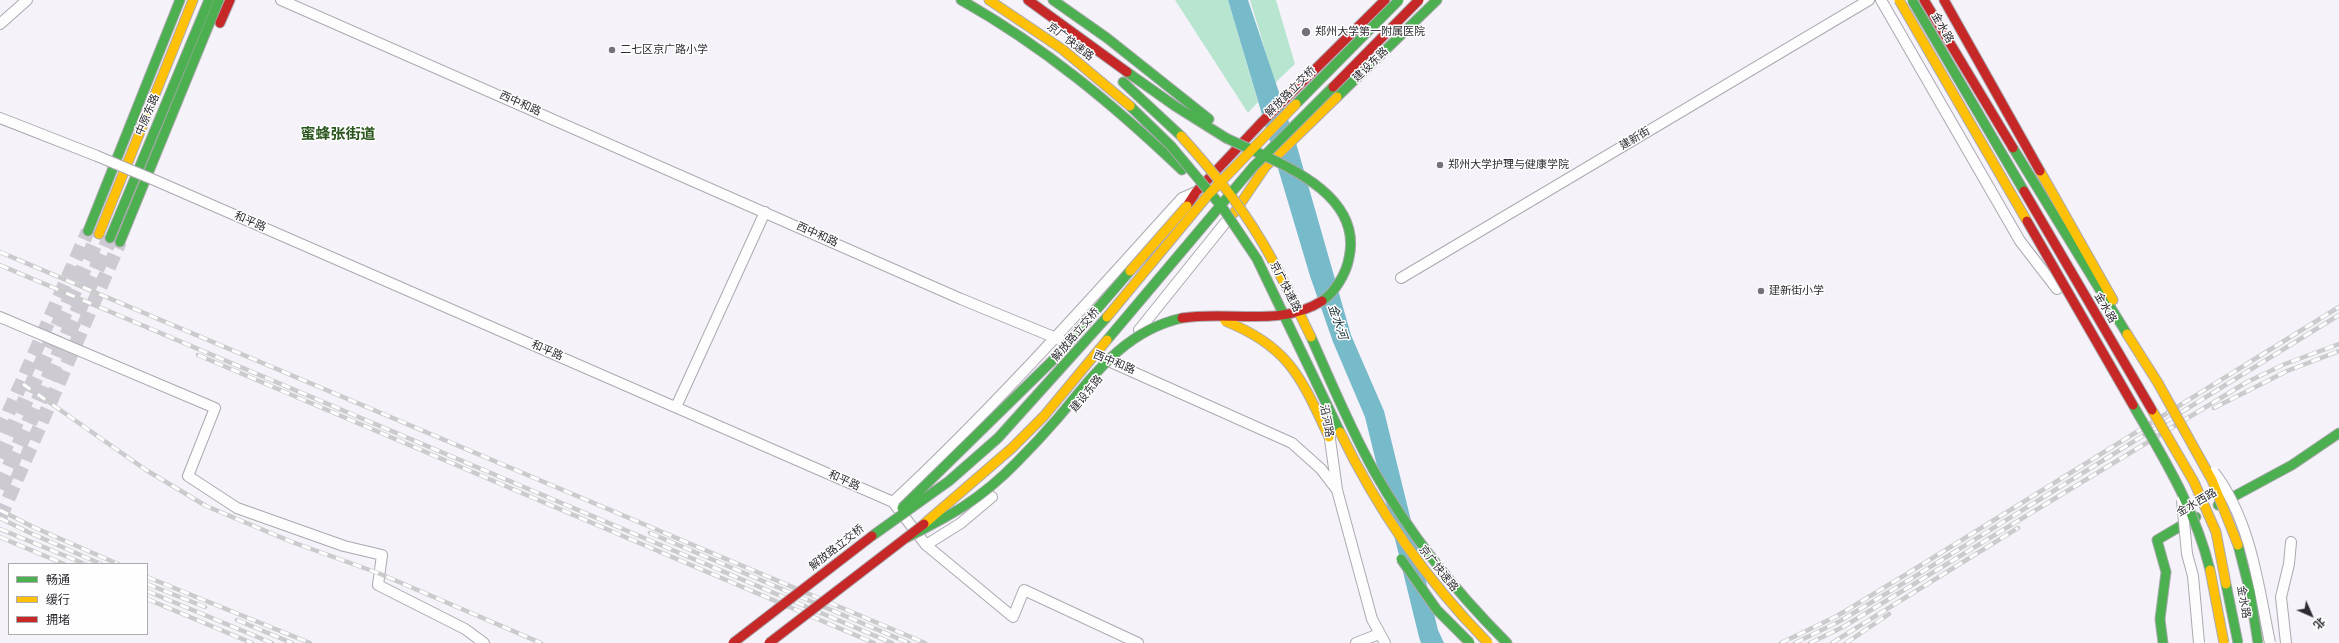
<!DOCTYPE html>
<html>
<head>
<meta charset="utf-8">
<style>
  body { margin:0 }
  #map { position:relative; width:2339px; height:643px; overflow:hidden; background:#f5f2fa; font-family:Poppins,"Noto Sans SC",sans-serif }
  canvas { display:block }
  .legend { position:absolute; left:8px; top:563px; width:140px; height:72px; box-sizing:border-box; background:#fefefe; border:1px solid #abaaac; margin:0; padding:5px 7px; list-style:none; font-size:12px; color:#2e2b32 }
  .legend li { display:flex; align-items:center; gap:8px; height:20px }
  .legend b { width:20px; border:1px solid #abaaac }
  .north { position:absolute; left:2291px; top:595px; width:40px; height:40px; -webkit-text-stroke:3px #fefefe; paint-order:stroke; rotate:135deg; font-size:11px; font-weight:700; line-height:16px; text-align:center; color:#2e2b32 }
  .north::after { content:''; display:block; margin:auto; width:14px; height:18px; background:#2e2b32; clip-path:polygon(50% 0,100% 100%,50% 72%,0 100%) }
</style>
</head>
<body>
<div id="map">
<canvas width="2339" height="643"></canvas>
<ul class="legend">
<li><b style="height:5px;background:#4caf50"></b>畅通</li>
<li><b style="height:5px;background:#ffc107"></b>缓行</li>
<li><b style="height:5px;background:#c62828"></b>拥堵</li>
</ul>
<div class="north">北</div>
</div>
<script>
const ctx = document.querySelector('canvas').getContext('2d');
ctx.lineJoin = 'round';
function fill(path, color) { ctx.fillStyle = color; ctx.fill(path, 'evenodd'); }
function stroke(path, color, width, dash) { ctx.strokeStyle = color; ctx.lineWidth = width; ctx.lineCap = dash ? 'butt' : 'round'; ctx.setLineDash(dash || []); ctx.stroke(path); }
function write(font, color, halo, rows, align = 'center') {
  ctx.font = font + ' Poppins,"Noto Sans SC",sans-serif'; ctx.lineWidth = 3; ctx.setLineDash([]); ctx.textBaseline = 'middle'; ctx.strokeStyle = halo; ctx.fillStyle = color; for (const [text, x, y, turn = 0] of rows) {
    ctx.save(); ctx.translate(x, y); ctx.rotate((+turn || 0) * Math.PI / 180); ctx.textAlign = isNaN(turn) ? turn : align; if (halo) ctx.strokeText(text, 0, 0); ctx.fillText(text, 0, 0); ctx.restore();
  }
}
fill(new Path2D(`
  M 1175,0 L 1228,0 L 1258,102 L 1248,113 Z
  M 1250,0 L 1276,0 L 1295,64 L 1275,83 Z`), '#b7e5d0');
fill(new Path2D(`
  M 1228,0 L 1248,0 L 1296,143 L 1351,335 L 1384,411 L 1438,630 L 1444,643 L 1421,643 L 1419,637 L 1365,417 L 1333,342 L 1310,276 Z`), '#77baca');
stroke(new Path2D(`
  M 0,432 L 88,231
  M 0,518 L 120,242`), '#cdcad2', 14, [14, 7]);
stroke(new Path2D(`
  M 0,458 L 99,234
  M 0,489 L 110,238`), '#cdcad2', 16, [16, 8]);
const street = new Path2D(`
  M 281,0 L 961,299 L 1073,345
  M 1881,0 L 2020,241 L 2057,289
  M 0,24 L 27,0
  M 0,118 L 97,156
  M 152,179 L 893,502 L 926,545 L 1013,617 L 1024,590 L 1138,643
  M 1401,278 L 1869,0
  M 0,317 L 215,408 L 188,476 L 237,508 L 344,546 L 382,555 L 378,585 L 465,629 L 484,643
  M 1139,330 L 1225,223
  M 1104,359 L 1292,443 L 1321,469 L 1337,490
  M 676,407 L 765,212
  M 1329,432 L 1337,490 L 1372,619 L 1385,643
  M 893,502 C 995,407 1088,302 1182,198 L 1196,192
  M 926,545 L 961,523 L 992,497
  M 1356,643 L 1379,634
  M 2286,643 L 2281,597 L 2289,564 L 2291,542`);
const fast = new Path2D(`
  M 961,0 C 1043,46 1114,105 1182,170
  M 1053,0 L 1107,38 L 1209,119
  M 1127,72 L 1175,106 L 1226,138
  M 1123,82 L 1181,136
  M 1337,97 L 1437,0
  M 1130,106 L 1171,146
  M 2013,148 L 2127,334
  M 88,231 L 180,0
  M 110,238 L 209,0
  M 120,242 L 219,0
  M 1311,337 C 1331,382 1350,428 1374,471 C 1410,535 1455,591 1507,643
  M 2218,505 L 2292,465 L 2339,433
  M 2163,643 L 2160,619 L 2166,572 L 2157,540 L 2196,517`);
const slow = new Path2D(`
  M 989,0 L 1062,49 L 1130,106
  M 2040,171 L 2113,300
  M 1234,213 L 1266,166 L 1337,97
  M 99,234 L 193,0
  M 2127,334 L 2158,383`);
const jam = new Path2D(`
  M 1028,0 L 1127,72
  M 1924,0 L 2013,148
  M 1944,0 L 2040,171
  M 220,23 L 230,0
  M 1187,206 L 1196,192 L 1261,123 L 1385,0`);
stroke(street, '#aba9af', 12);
stroke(fast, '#aba9af', 11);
stroke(slow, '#aba9af', 11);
stroke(jam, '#aba9af', 11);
stroke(street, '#fefdfe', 10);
stroke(fast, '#4caf50', 9);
stroke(slow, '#ffc107', 9);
stroke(jam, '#c62828', 9);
const rail = new Path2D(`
  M 0,252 L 925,643
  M 0,265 L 892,643
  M 198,355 L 874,643
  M 23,384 L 146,470 L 206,506 L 292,542 L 378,573 L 541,643
  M 2214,408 L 2287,371 L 2339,351
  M 0,510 L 31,526 L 118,564
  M 0,518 L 28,532 L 101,564
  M 0,529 L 85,564
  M 650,533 L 909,643
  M 0,537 L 64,564
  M 147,577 L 310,643
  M 147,584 L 205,607
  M 147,591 L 272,643
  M 147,599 L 252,643
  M 237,620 L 292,643
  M 1781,643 L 1837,616 L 1905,575 L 2339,307
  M 1795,643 L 1840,621 L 1909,580 L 2339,315
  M 1810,643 L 1843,627 L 2247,382 L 2285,364 L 2339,344
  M 1832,643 L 2018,528
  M 1846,643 L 1889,614`);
stroke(rail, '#cbcacd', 4.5);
stroke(rail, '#fefefe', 3, [9]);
const streetBridge = new Path2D(`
  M 97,156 L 152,179
  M 2214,472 C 2251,521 2258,584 2270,643
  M 2182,500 L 2187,554 L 2193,576 L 2199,643`);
const fastBridge = new Path2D(`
  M 1912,0 L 2024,191
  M 1296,104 L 1399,0
  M 1226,138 C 1273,161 1364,190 1349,258 C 1346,274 1335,292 1322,301
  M 1171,146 L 1222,207 L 1257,259 L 1340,432
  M 1107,340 L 1253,167 L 1333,87
  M 2133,405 C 2164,459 2195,508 2210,570
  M 902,508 L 1053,360 L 1130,271
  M 872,536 L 949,481 L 998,438 L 1107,317
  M 906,538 C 950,516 981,499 1016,463 C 1030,449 1044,434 1057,419 C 1093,376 1124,331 1182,318
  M 2238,545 L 2250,592 L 2258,643
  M 1401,559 L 1437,610 L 1470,643
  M 2226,584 L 2238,643`);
const slowBridge = new Path2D(`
  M 1899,0 L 2027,221
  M 1181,136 C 1210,168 1237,200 1259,237 C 1279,269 1294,303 1311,337
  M 1130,271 L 1187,206
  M 1107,317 L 1209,194 L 1296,104
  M 1225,321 C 1290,347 1301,378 1329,437
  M 2158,383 L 2212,480 L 2238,545
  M 2152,410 L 2194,482 L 2216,532 L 2226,584
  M 1340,432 C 1378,511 1427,581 1488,643
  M 924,524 L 1012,448 L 1044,416 L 1107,340
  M 2210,570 L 2224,643`);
const jamBridge = new Path2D(`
  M 1333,87 L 1419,0
  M 2024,191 L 2152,410
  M 2027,221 L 2133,405
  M 1182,318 C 1229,310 1279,328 1322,301
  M 733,643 L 872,536
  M 769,643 L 924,524`);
stroke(streetBridge, '#aba9af', 12, []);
stroke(fastBridge, '#aba9af', 11, []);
stroke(slowBridge, '#aba9af', 11, []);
stroke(jamBridge, '#aba9af', 11, []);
stroke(streetBridge, '#fefdfe', 10);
stroke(fastBridge, '#4caf50', 9);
stroke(slowBridge, '#ffc107', 9);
stroke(jamBridge, '#c62828', 9);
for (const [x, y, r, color] of [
  [1306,32,5,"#747178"],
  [612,50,4,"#747178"],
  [1440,165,4,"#747178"],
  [1761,291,4,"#747178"]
]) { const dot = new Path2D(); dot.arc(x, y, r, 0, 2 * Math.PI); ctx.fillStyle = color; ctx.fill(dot); stroke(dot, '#fefefe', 1.5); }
write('11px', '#2e2b32', '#fefefe', [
  ["金水路",1942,28,60],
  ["京广快速路",1070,42,37],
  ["建设东路",1371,65,-44],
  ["解放路立交桥",1291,92,-45],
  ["西中和路",520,104,24],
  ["中原东路",148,115,-67],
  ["建新街",1635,139,-31],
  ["和平路",250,222,23],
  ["西中和路",817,235,24],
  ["京广快速路",1285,287,63],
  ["金水路",2105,308,60],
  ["解放路立交桥",1076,335,-49],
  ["和平路",547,351,23],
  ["西中和路",1114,363,22],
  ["建设东路",1087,394,-51],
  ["沿河路",1326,421,79],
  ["和平路",844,481,24],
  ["金水西路",2197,503,-30],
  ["解放路立交桥",837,548,-38],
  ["京广快速路",1438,569,51],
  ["金水路",2243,602,80]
]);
write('11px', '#2e2b32', '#fefefe', [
  ["郑州大学第一附属医院",1315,32],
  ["二七区京广路小学",620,50],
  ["郑州大学护理与健康学院",1448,165],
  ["建新街小学",1769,291]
], 'left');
write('italic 12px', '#182e33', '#fefefe', [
  ["金水河",1337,322,71]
]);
write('bold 15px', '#2b561d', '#fefefe', [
  ["蜜蜂张街道",338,135]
]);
</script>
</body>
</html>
